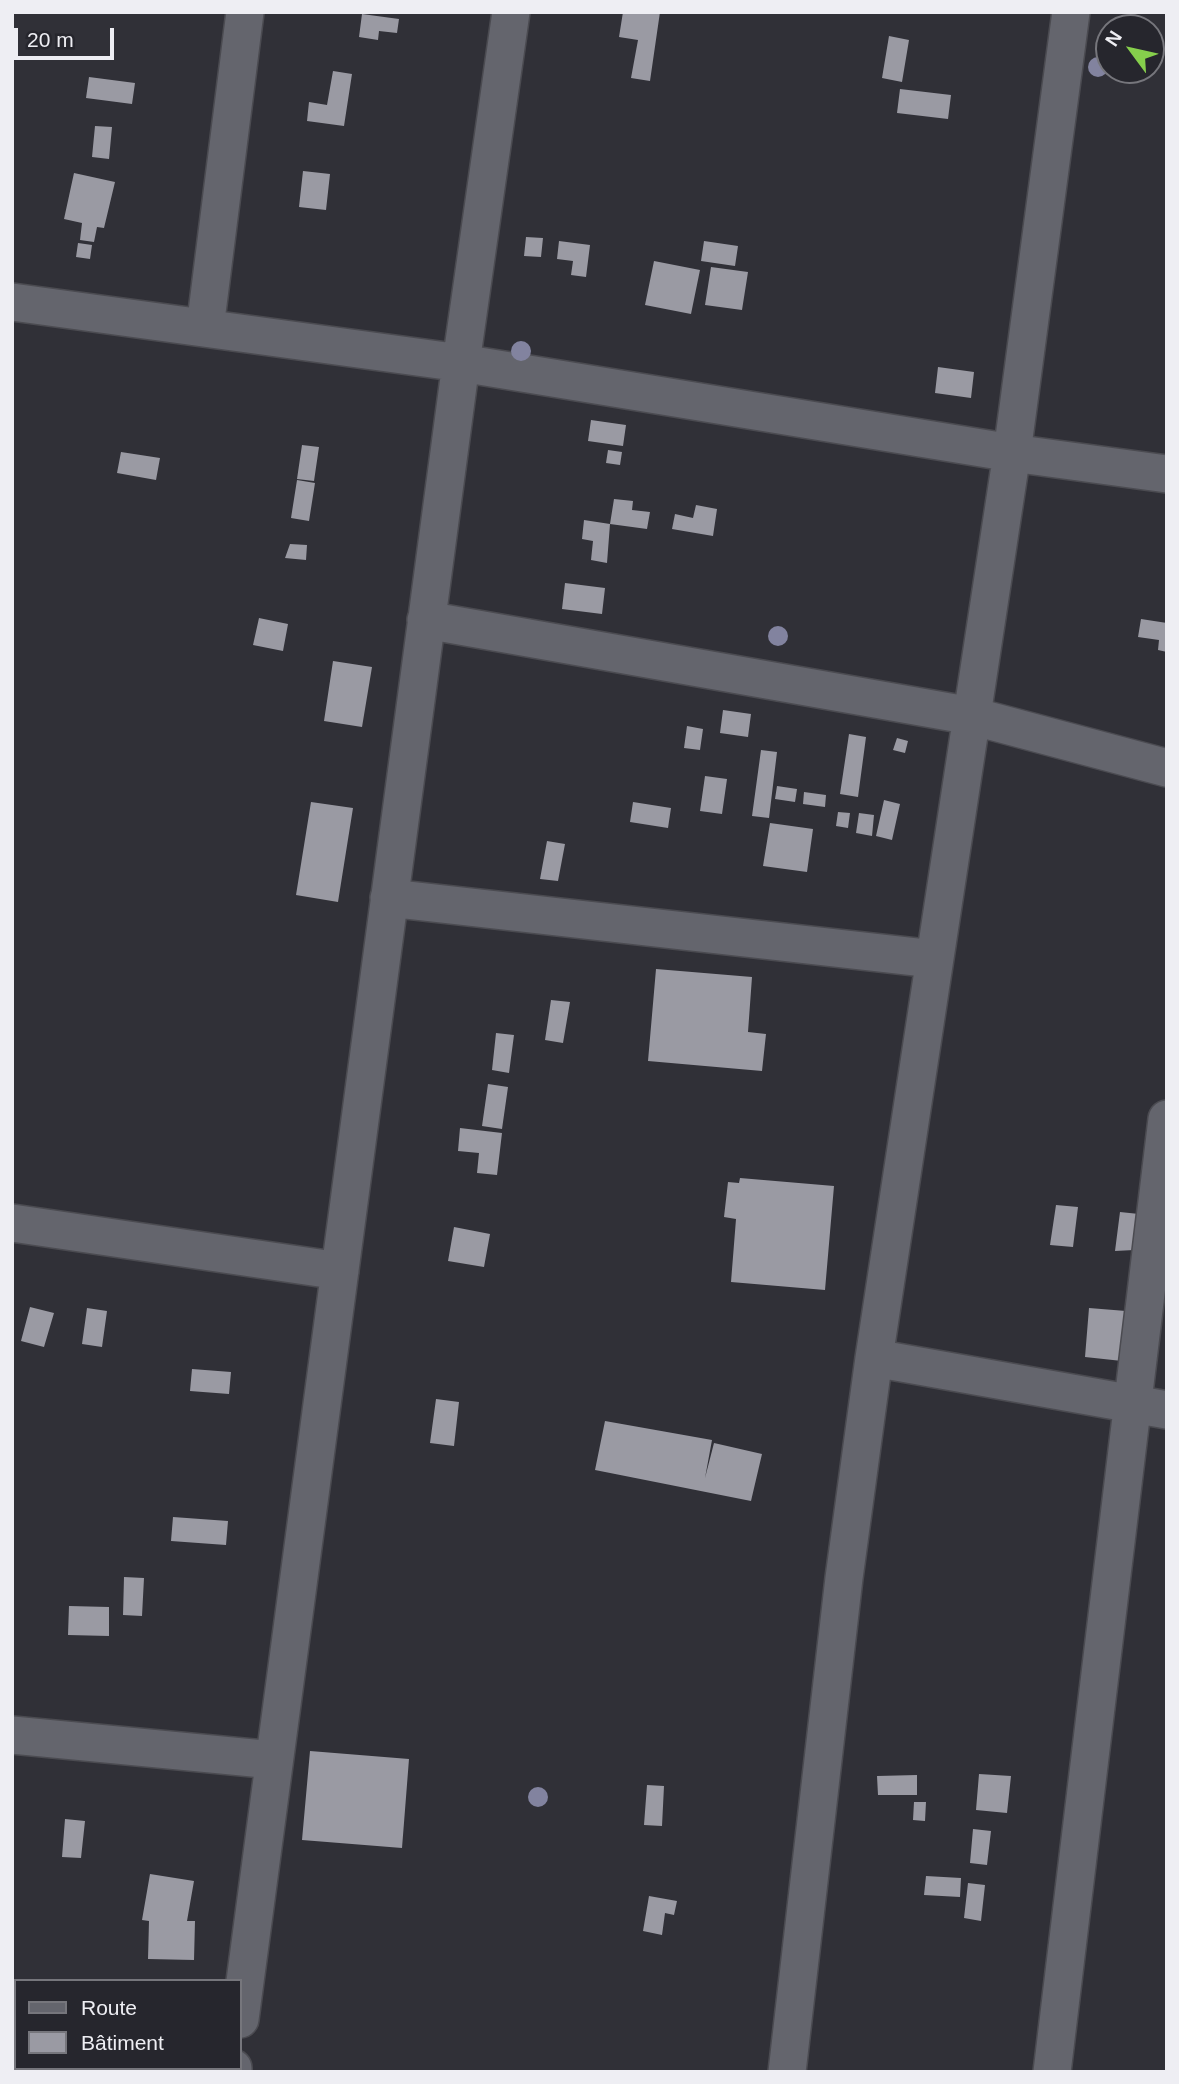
<!DOCTYPE html>
<html>
<head>
<meta charset="utf-8">
<style>
  body { margin:0 }
  #map { position:relative; width:1179px; height:2084px; overflow:hidden; background:#303037; font-family:Arial,sans-serif }
  canvas { display:block }
  .frame { position:absolute; inset:0; border:14px solid #eeeef3; pointer-events:none }
  .legend { position:absolute; left:14px; top:1979px; width:228px; height:91px; box-sizing:border-box; background:#26262d; border:2px solid #76767c; margin:0; padding:9px 12px; list-style:none; font-size:21px; color:#eeeef3 }
  .legend li { display:flex; align-items:center; gap:14px; height:35px }
  .legend b { width:35px; border:2px solid #76767c }
  .north { position:absolute; left:1095px; top:14px; width:70px; height:70px; box-sizing:border-box; background:#26262d; border:2px solid #76767c; border-radius:50%; rotate:303deg; font-size:19px; font-weight:700; line-height:28px; text-align:center; color:#eeeef3 }
  .north::after { content:''; display:block; margin:auto; width:24px; height:32px; background:#86cf4c; clip-path:polygon(50% 0,100% 100%,50% 72%,0 100%) }
  .scale { position:absolute; left:14px; top:28px; width:100px; height:32px; box-sizing:border-box; border:4px solid #eeeef3; border-top:0; padding-left:9px; font-size:21px; line-height:24px; white-space:nowrap; color:#eeeef3; -webkit-text-stroke:5px #26262d; paint-order:stroke }
</style>
</head>
<body>
<div id="map">
<canvas width="1179" height="2084"></canvas>
<div class="frame"></div>
<ul class="legend">
<li><b style="height:9px;background:#64656d"></b>Route</li>
<li><b style="height:19px;background:#9a9aa3"></b>Bâtiment</li>
</ul>
<div class="north">N</div>
<div class="scale">20 m</div>
</div>
<script>
const ctx = document.querySelector('canvas').getContext('2d');
ctx.lineJoin = 'round';
function fill(path, color) { ctx.fillStyle = color; ctx.fill(path, 'evenodd'); }
function stroke(path, color, width, dash) { ctx.strokeStyle = color; ctx.lineWidth = width; ctx.lineCap = dash ? 'butt' : 'round'; ctx.setLineDash(dash || []); ctx.stroke(path); }
fill(new Path2D(`
  M 623,12 L 660,12 L 650,81 L 631,78 L 638,40 L 619,37 Z
  M 362,14 L 399,19 L 397,33 L 379,31 L 378,40 L 359,37 Z
  M 889,36 L 909,40 L 902,82 L 882,78 Z
  M 333,71 L 352,74 L 344,126 L 307,121 L 309,102 L 327,105 Z
  M 89,77 L 135,83 L 132,104 L 86,98 Z
  M 900,89 L 951,95 L 948,119 L 897,113 Z
  M 95,126 L 112,127 L 109,159 L 92,157 Z
  M 303,171 L 330,174 L 326,210 L 299,207 Z
  M 74,173 L 115,182 L 104,228 L 97,227 L 94,242 L 80,240 L 82,223 L 64,219 Z
  M 526,237 L 543,238 L 541,257 L 524,256 Z
  M 559,241 L 590,245 L 586,277 L 571,275 L 573,261 L 557,259 Z
  M 704,241 L 738,246 L 735,266 L 701,261 Z
  M 78,243 L 92,245 L 90,259 L 76,257 Z
  M 654,261 L 700,270 L 691,314 L 645,305 Z
  M 711,267 L 748,272 L 742,310 L 705,305 Z
  M 938,367 L 974,372 L 971,398 L 935,393 Z
  M 591,420 L 626,425 L 623,446 L 588,441 Z
  M 302,445 L 319,447 L 314,481 L 297,479 Z
  M 608,450 L 622,452 L 620,465 L 606,463 Z
  M 121,452 L 160,458 L 156,480 L 117,473 Z
  M 297,480 L 315,483 L 309,521 L 291,518 Z
  M 614,499 L 633,501 L 632,510 L 650,512 L 647,529 L 610,524 L 607,563 L 591,560 L 593,541 L 582,539 L 584,520 L 610,524 Z
  M 696,505 L 717,509 L 713,536 L 672,529 L 675,514 L 693,518 Z
  M 290,544 L 307,545 L 306,560 L 285,558 Z
  M 565,583 L 605,588 L 602,614 L 562,609 Z
  M 259,618 L 288,624 L 283,651 L 253,645 Z
  M 1141,619 L 1167,623 L 1167,652 L 1158,650 L 1159,640 L 1138,637 Z
  M 333,661 L 372,667 L 362,727 L 324,721 Z
  M 723,710 L 751,714 L 748,737 L 720,733 Z
  M 687,726 L 703,729 L 700,750 L 684,748 Z
  M 849,734 L 866,737 L 858,797 L 840,794 Z
  M 897,738 L 908,741 L 905,753 L 893,750 Z
  M 761,750 L 777,752 L 769,818 L 752,816 Z
  M 705,776 L 727,779 L 722,814 L 700,811 Z
  M 777,786 L 797,789 L 795,802 L 775,799 Z
  M 804,792 L 826,795 L 825,807 L 803,804 Z
  M 884,800 L 900,804 L 892,840 L 876,836 Z
  M 311,802 L 353,808 L 338,902 L 296,895 Z
  M 633,802 L 671,808 L 668,828 L 630,822 Z
  M 838,812 L 850,813 L 848,828 L 836,826 Z
  M 859,813 L 874,815 L 872,836 L 856,833 Z
  M 770,823 L 813,829 L 807,872 L 763,866 Z
  M 547,841 L 565,844 L 558,881 L 540,879 Z
  M 656,969 L 752,977 L 748,1032 L 766,1034 L 762,1071 L 648,1061 Z
  M 551,1000 L 570,1002 L 563,1043 L 545,1040 Z
  M 496,1033 L 514,1035 L 509,1073 L 492,1070 Z
  M 488,1084 L 508,1087 L 502,1129 L 482,1126 Z
  M 460,1128 L 502,1133 L 497,1175 L 477,1173 L 479,1153 L 458,1151 Z
  M 740,1178 L 834,1186 L 825,1290 L 731,1282 L 736,1219 L 724,1217 L 728,1182 L 739,1183 Z
  M 1056,1205 L 1078,1207 L 1073,1247 L 1050,1245 Z
  M 1120,1212 L 1139,1214 L 1134,1250 L 1115,1251 Z
  M 454,1227 L 490,1234 L 484,1267 L 448,1261 Z
  M 30,1307 L 54,1313 L 44,1347 L 21,1341 Z
  M 87,1308 L 107,1311 L 102,1347 L 82,1344 Z
  M 1089,1308 L 1126,1311 L 1122,1361 L 1085,1357 Z
  M 192,1369 L 231,1372 L 229,1394 L 190,1391 Z
  M 436,1399 L 459,1402 L 454,1446 L 430,1443 Z
  M 605,1421 L 712,1440 L 705,1478 L 714,1443 L 762,1454 L 751,1501 L 595,1470 Z
  M 173,1517 L 228,1521 L 226,1545 L 171,1541 Z
  M 124,1577 L 144,1578 L 142,1616 L 123,1615 Z
  M 69,1606 L 109,1607 L 109,1636 L 68,1635 Z
  M 310,1751 L 409,1759 L 402,1848 L 302,1840 Z
  M 979,1774 L 1011,1776 L 1007,1813 L 976,1810 Z
  M 917,1775 L 917,1795 L 878,1795 L 877,1776 Z
  M 647,1785 L 664,1786 L 662,1826 L 644,1825 Z
  M 914,1802 L 926,1802 L 925,1821 L 913,1820 Z
  M 65,1819 L 85,1821 L 81,1858 L 62,1857 Z
  M 973,1829 L 991,1831 L 987,1865 L 970,1863 Z
  M 150,1874 L 194,1881 L 187,1921 L 195,1921 L 194,1960 L 148,1959 L 149,1921 L 142,1920 Z
  M 926,1876 L 961,1878 L 960,1897 L 924,1895 Z
  M 968,1883 L 985,1885 L 981,1921 L 964,1918 Z
  M 649,1896 L 677,1901 L 674,1915 L 665,1913 L 662,1935 L 643,1931 Z`), '#9a9aa3');
const minor = new Path2D(`
  M 511,12 L 461,363 L 1012,453 L 1167,474
  M 12,302 L 461,363 L 240,2019
  M 205,328 L 245,12
  M 426,620 L 972,716 L 1167,768
  M 389,898 L 934,959
  M 12,1223 L 340,1271
  M 874,1358 L 1167,1410
  M 12,1735 L 274,1760
  M 233,2072 L 233,2068
  M 787,2072 L 844,1578 L 874,1358 L 1012,453 L 1071,12
  M 1052,2072 L 1167,1119`);
stroke(minor, '#4b4b51', 40);
stroke(minor, '#64656d', 37);
ctx.fillStyle = '#82839f';
for (const [x, y] of [
  [1098,67],
  [521,351],
  [778,636],
  [538,1797]
]) { ctx.beginPath(); ctx.arc(x, y, 10, 0, 2 * Math.PI); ctx.fill(); }
</script>
</body>
</html>
